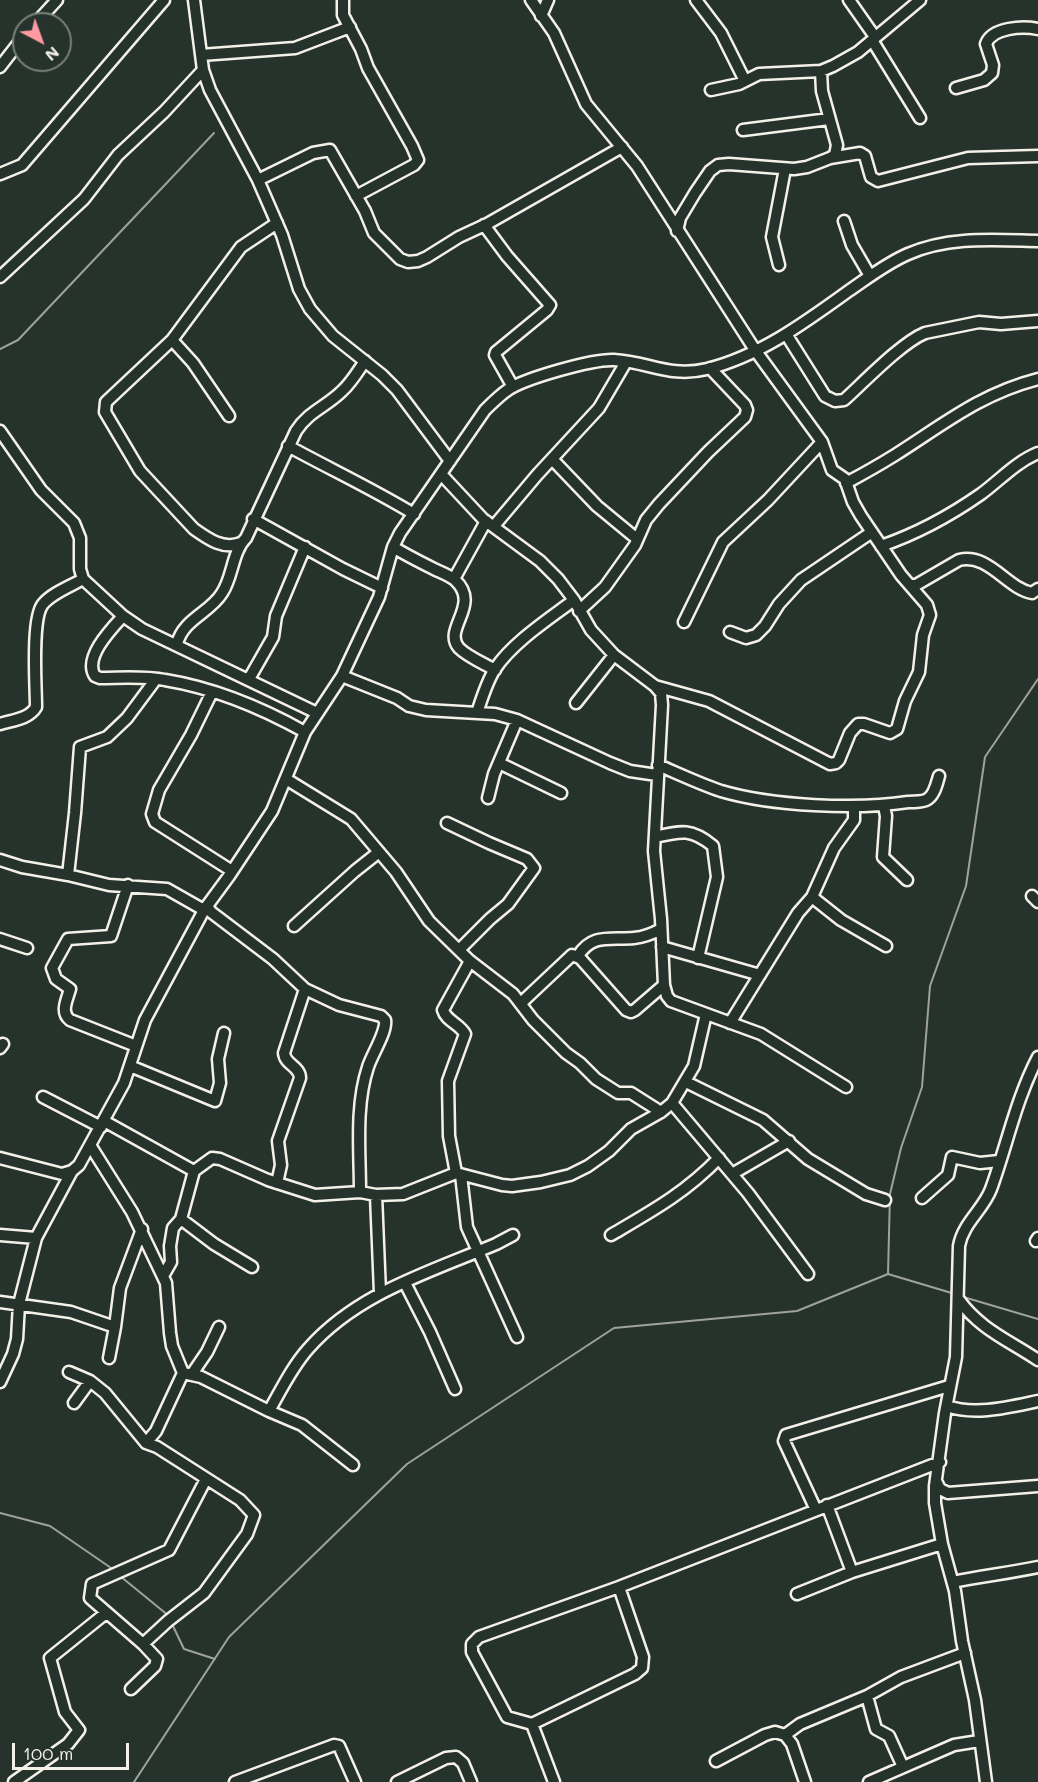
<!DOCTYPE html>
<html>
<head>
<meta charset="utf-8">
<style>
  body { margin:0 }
  #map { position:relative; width:1038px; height:1782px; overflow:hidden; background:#26332d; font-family:Mali,sans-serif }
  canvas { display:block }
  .north { position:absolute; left:12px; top:12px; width:60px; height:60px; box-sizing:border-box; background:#26332d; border:2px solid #787f78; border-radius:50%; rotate:139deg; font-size:16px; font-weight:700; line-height:24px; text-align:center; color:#f4f1e8 }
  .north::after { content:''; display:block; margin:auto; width:21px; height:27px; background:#ff9aa2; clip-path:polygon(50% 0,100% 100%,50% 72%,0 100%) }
  .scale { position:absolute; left:12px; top:1743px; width:117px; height:27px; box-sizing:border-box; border:3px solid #f4f1e8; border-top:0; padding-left:8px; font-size:18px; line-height:21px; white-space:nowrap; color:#f4f1e8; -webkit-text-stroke:4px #26332d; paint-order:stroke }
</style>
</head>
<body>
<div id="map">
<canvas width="1038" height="1782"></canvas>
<div class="north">N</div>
<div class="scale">100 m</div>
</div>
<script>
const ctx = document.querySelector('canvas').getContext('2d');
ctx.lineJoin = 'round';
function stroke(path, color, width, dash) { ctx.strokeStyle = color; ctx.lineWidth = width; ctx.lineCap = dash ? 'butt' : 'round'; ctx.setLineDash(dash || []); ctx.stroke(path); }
stroke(new Path2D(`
  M 0,349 L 18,340 L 214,133
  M 888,1274 L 890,1194 L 901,1148 L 922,1087 L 930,986 L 966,886 L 985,757 L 1038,679
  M 960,1296 L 1038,1319
  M 0,1513 L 50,1526 L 114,1570
  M 120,1576 L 169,1616
  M 172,1624 L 184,1649 L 215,1659
  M 134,1782 L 229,1637 L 407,1464 L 614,1328 L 797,1311 L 888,1274 L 955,1294`), '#9fa39b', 2);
const minor = new Path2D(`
  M 194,0 L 203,70 L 210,90 L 258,180 L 282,235 L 299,289 L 310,309 L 333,336 L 382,375 L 397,390 L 450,461
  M 343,0 L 343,15 L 361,49 L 368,68 L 412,146 L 418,160 L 414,165 L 356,196
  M 531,0 L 554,33 L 586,104 L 637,166 L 755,350 L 822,442 L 832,470 L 845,479 L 853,502 L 861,516 L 901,575 L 927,605 L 930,615 L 923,635 L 919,672 L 905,701 L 897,729 L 890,733 L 864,724 L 858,724 L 850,733 L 839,760 L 836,763 L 830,764 L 709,701 L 655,686
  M 696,0 L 721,33 L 745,81
  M 849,0 L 875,37
  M 541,16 L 548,0
  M 35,24 L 57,0
  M 872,40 L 920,118
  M 201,55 L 295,48 L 350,27
  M 0,67 L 24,36
  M 821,71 L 822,91 L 837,145 L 835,155 L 830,158
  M 956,88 L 984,80 L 992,73 L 993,65 L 986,44 C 992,27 1023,26 1038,29
  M 711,90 L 739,84 L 759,74 L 821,71 L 833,66 L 858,52 L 920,0
  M 743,130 L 829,119
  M 0,174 L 22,165 L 164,0
  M 258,180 L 313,153 L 330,150 L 365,211 L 374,233 L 400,259 L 408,262 L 418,261 L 427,257 L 459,237 L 487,224 L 622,147
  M 844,221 L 852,245 L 870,276
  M 484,225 L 507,256 L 550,305 L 547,310 L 496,352 L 495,355 L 513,387
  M 677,231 L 680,218 L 695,193 L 710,171 L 718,165 L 729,164 L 794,169 L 807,167 L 830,158 L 860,153 L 865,156 L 871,177 L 878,181 L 968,158 L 1038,156
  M 779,265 L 772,237 L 785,169
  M 0,277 L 84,199 L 118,155 L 164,112 L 203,70
  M 786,334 L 825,396 L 835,401 L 844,400 C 864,382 901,343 925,333 L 979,322 L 1001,324 L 1038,321
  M 172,340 L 193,363 L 229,416
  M 0,431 L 41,490 L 74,523 L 80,538 L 80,569 L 83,579 L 123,616 L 142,629 L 317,713
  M 288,446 C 330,469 373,489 414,514
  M 552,459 L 597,506 L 637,539
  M 441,474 L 483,519 L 540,561 L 558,579 L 574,600 L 591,630 L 614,655 L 655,686 L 661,693 L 662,705 L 654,851 L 661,919 L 664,985 L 667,996 L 671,1001 L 761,1034 L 846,1087
  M 846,483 C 863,474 879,465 895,455 C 944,424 980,394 1038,379
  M 253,519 L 343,569 L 382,588
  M 494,526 L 537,475 L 599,408 L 626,362
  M 241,543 C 223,550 208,539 194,529 L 140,471 L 105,412 L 106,402 L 172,340 L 241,247 L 277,223
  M 881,546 C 916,534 951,515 981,494 C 1000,480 1016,462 1038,453
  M 393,547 C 406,555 420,562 434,569 C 440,572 449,575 455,580 C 482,605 442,629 459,648 C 468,657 483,663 495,670
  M 454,579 L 486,521
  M 912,585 L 916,585 L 959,560 C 989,553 1006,588 1032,593 L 1038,589
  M 579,611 L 605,587 L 635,545 L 646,520 L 659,504 L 708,452 L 745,417 L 747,410 L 745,405 L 710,368
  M 123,616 C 111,629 83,658 95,676 L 100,678 C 121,678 144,676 165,680 C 214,688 262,708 305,732
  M 684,622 L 723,542 L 768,500 L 822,442
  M 730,632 L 746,638 L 756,635 L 765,626 L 779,604 L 801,580 L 872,532
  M 177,644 C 183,619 210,613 222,593 C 233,577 232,552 246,538 L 296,431 C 309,411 326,407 342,391 C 351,383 358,371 365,361
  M 342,676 L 397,698 L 409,706 L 426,710 L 495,714 L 517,720 L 610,763 L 630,771 L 657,775
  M 249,679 L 273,637 L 276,616 L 305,547
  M 212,692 L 191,735 L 159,790 L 152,814 L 155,822 L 232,871
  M 576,703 L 614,655
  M 477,713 C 482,698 487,681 495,669 C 513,642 549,619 574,600
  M 0,724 C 13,720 29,719 36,707 C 36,687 31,618 43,604 C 52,593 71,586 83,579
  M 499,763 L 561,793
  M 658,765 C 679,774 700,784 721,791 C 772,806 856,810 908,802 C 914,802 921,802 926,800 C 934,797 937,783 939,776
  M 286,779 L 351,819 L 396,872 L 429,921 L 470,961 L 513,994 L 533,1020 L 566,1053 L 580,1063 L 596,1079 L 618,1093 L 631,1093 L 661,1112
  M 488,798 L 494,774 L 517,720
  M 884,806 L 886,816 L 883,857 L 907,880
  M 447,823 L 489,843 L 527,859 L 534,868 L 508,904 L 490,919 L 459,950
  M 655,837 C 681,831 691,828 713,846 L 717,877 L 698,958
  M 0,860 L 22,867 L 68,875 L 109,885 L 167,889 L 204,910 L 229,876 L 272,811 L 305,732 L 342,676 L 379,597 L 393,547 L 400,533 L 485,410 C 493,402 500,395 509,389 C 527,378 592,359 614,360 C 649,362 670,378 707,369 C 760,356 807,321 850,290 C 869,277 887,263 908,254 C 949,236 994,240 1038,241
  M 68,875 L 75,813 L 80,747 L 107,737 L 127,718 L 156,679
  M 128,885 L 111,936 L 68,939 L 52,968 L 56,979 L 70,989 C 67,1000 60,1012 70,1020 L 136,1046
  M 1032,896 L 1038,902
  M 812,897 L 841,920 L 886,946
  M 207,906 L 211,912 L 273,959 L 305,989 L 339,1005 L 381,1016 L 385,1020 C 387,1032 372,1054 368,1067 C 355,1106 360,1151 360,1192
  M 294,926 L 355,871 L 379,852
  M 0,939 L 27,948
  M 662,947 L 760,975
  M 578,956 C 592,933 610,940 634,938 C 644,937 652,934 661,929
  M 521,1003 L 572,955 L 580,958 L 626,1010 L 631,1012 L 635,1010 L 664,985
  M 730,1023 L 798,913 L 812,897 L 834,848 L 854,820 L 854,806
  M 0,1048 L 3,1044
  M 130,1066 L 215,1101 L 220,1083 L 218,1059 L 224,1033
  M 686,1082 L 763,1120 L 808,1159 L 866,1194 L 885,1200
  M 43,1097 L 101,1127
  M 672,1103 L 748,1193 L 808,1274
  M 104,1121 L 194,1171
  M 90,1145 L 132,1212 L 166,1283 L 170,1333 L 172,1346 L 183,1373 L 156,1431 L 146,1443 L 157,1447 L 240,1500 L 254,1515 L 247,1534 L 204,1593 L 168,1621 L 143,1644 L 157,1659 L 155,1666 L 131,1689
  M 0,1158 L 62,1174 L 72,1171
  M 456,1173 L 449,1136 L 448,1081 L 465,1034 C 460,1024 446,1021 443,1010 L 470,961
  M 732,1174 L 789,1141
  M 461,1175 L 467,1227 L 517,1337
  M 277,1183 L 281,1165 L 278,1141 L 300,1078 C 300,1066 285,1065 284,1053 L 305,989
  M 376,1195 L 380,1293
  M 922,1198 L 948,1175 L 952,1157 L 980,1163 L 999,1161
  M 0,1235 L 36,1238
  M 611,1235 C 652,1211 685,1193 719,1158
  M 1036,1241 L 1038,1238
  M 252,1267 L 214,1244 L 181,1219 L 194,1171 L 212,1158 L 220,1159 L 268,1180 L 315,1195 L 360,1192 L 376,1195 L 403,1194 L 456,1173 L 502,1185 L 512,1186 L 541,1182 L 570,1175 L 588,1166 L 609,1151 L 631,1129 L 661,1112 L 672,1103 L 694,1066 L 706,1014
  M 163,1276 L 171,1262 L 170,1246 L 173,1228 L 181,1219
  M 405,1283 L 430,1332 L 455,1389
  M 959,1300 C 980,1329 1008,1340 1038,1360
  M 0,1302 L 71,1312 L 115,1327 L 120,1288 L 142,1229
  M 109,1358 L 115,1327
  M 69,1372 L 90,1381 L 105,1393 L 146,1443
  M 183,1373 L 201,1377 L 269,1411 L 302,1425 L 353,1465
  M 192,1374 L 207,1352 L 219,1327
  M 0,1382 L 13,1354 L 17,1339 L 19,1304 L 36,1238 L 72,1171 L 79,1165 L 124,1083 L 145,1020 L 204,910
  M 74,1403 L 90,1381
  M 947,1406 C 975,1416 1009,1407 1038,1401
  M 269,1411 C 281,1390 292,1367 308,1349 C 357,1293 430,1272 496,1244 L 513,1235
  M 936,1481 L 940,1489 L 948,1493 L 1038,1486
  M 827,1505 L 852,1572
  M 816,1510 L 784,1441 L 786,1435 L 949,1386
  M 953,1582 C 981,1576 1010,1573 1038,1567
  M 797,1594 L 852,1572 L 942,1544
  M 143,1644 L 90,1598 L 92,1584 L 169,1550 L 206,1479
  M 867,1696 L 876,1729 L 889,1736 L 903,1767
  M 532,1724 L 635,1674 L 642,1668 L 643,1657 L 619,1587
  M 785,1735 L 800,1724 L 867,1696 L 901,1677 L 965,1653
  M 716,1761 L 765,1735 L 775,1732 L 785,1735 L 792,1744 L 805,1782
  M 14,1782 L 68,1744 L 79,1730 L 65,1712 L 50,1658 L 106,1613
  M 235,1782 L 334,1745 L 339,1746 L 355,1782
  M 397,1782 L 446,1758 L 456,1757 L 463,1763 L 471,1782
  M 554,1782 L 532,1724 L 507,1717 L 472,1652 L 472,1644 L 479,1637 L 619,1587 L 940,1462
  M 869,1782 L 954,1745 L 979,1741
  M 986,1782 L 975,1700 L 962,1641 L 955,1591 L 942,1544 L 935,1503 L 935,1486 L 945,1413 L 956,1357 L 959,1246 C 963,1223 983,1210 991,1189 C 1007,1145 1016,1099 1038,1057`);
stroke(minor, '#f4f1e8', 15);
stroke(minor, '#26332d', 10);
</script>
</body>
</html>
